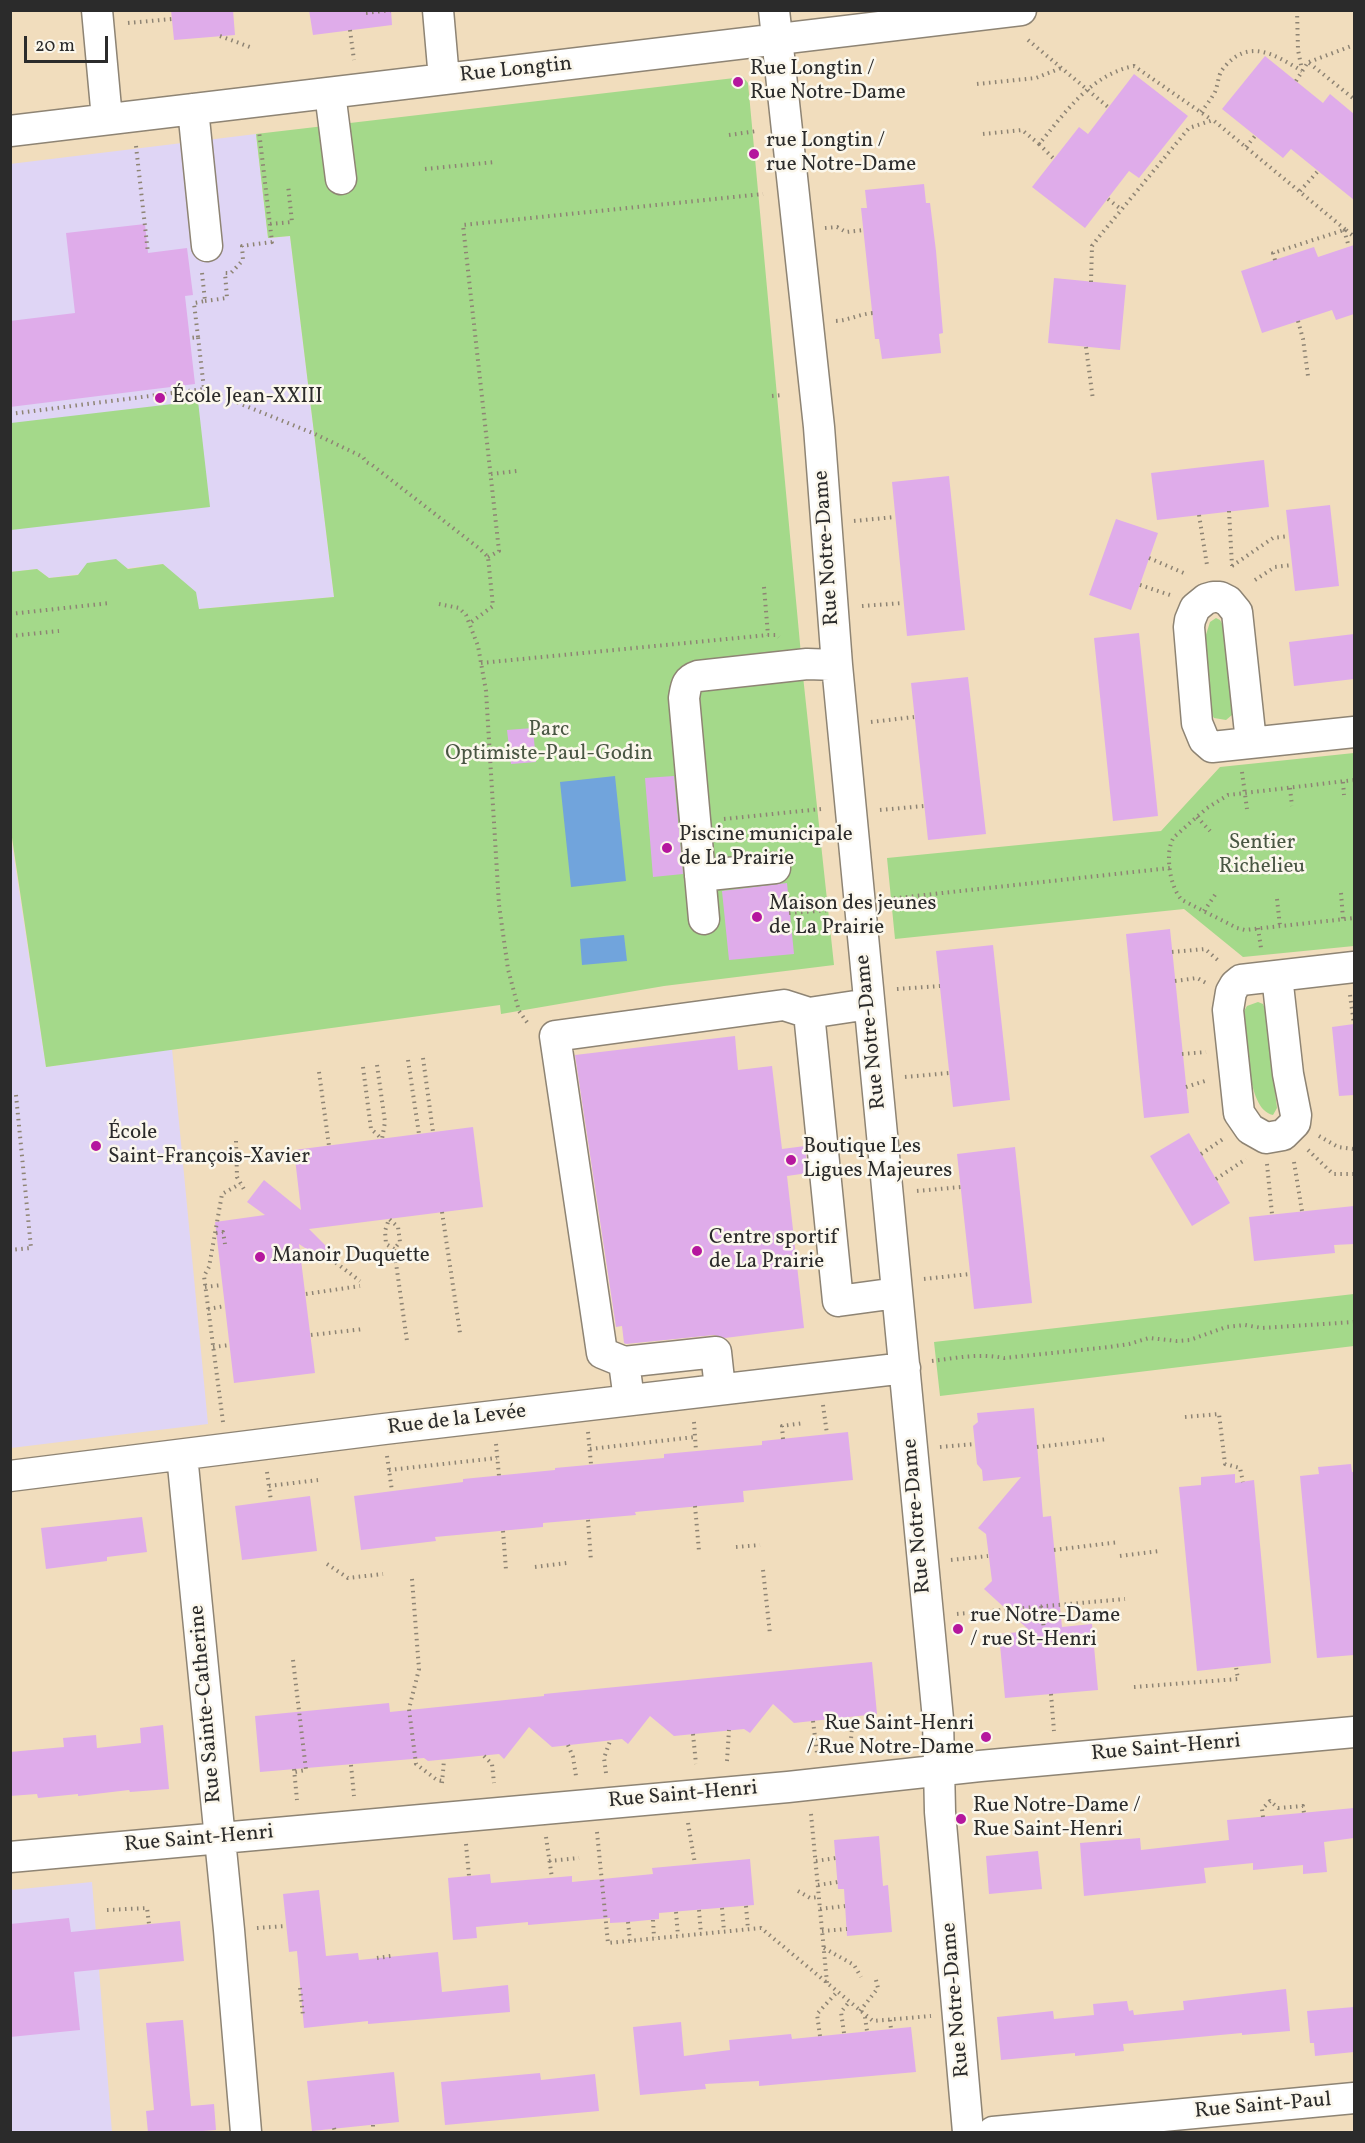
<!DOCTYPE html>
<html>
<head>
<meta charset="utf-8">
<style>
  body { margin:0 }
  #map { position:relative; width:1365px; height:2143px; overflow:hidden; background:#f1ddbd; font-family:Vollkorn,serif }
  canvas { display:block }
  .frame { position:absolute; inset:0; border:12px solid #2b2b2b; pointer-events:none }
  .scale { position:absolute; left:24px; top:36px; width:84px; height:27px; box-sizing:border-box; border:3px solid #2b2b2b; border-top:0; padding-left:8px; font-size:18px; line-height:21px; white-space:nowrap; color:#2b2b2b; -webkit-text-stroke:4px #fbf7ec; paint-order:stroke }
</style>
</head>
<body>
<div id="map">
<canvas width="1365" height="2143"></canvas>
<div class="frame"></div>
<div class="scale">20 m</div>
</div>
<script>
const ctx = document.querySelector('canvas').getContext('2d');
ctx.lineJoin = 'round';
function fill(path, color) { ctx.fillStyle = color; ctx.fill(path, 'evenodd'); }
function stroke(path, color, width, dash) { ctx.strokeStyle = color; ctx.lineWidth = width; ctx.lineCap = dash ? 'butt' : 'round'; ctx.setLineDash(dash || []); ctx.stroke(path); }
function write(font, color, halo, rows, align = 'center') {
  ctx.font = font + ' Vollkorn,serif'; ctx.lineWidth = 5; ctx.setLineDash([]); ctx.textBaseline = 'middle'; ctx.strokeStyle = halo; ctx.fillStyle = color; for (const [text, x, y, turn = 0] of rows) {
    ctx.save(); ctx.translate(x, y); ctx.rotate((+turn || 0) * Math.PI / 180); ctx.textAlign = isNaN(turn) ? turn : align; if (halo) ctx.strokeText(text, 0, 0); ctx.fillText(text, 0, 0); ctx.restore();
  }
}
fill(new Path2D(`
  M 256,134 L 268,238 L 290,236 L 334,597 L 199,609 L 163,564 L 49,578 L 37,569 L 11,572 L 10,164 Z
  M 10,831 L 46,1067 L 172,1049 L 208,1424 L 11,1448 Z
  M 92,1882 L 112,2132 L 11,2132 L 11,1890 Z`), '#dfd5f5');
fill(new Path2D(`
  M 743,77 L 748,83 L 803,676 L 834,965 L 664,986 L 501,1014 L 500,1005 L 46,1067 L 11,831 L 10,572 L 37,569 L 49,578 L 78,575 L 87,563 L 116,559 L 128,569 L 163,564 L 196,592 L 199,609 L 334,597 L 290,236 L 268,238 L 256,134 Z
  M 198,401 L 210,507 L 11,530 L 11,423 Z
  M 1216,618 L 1220,620 L 1224,627 L 1233,710 L 1232,715 L 1226,720 L 1214,718 L 1211,713 L 1204,641 L 1210,622 Z
  M 1354,753 L 1354,946 L 1243,957 L 1184,909 L 895,939 L 887,858 L 1161,831 L 1220,767 Z
  M 1258,1002 L 1263,1004 L 1265,1009 L 1277,1108 L 1273,1115 C 1245,1109 1248,1035 1244,1011 L 1247,1006 Z
  M 1354,1294 L 1354,1346 L 940,1396 L 934,1342 Z`), '#a4d98a');
fill(new Path2D(`
  M 615,776 L 626,881 L 571,887 L 560,782 Z
  M 624,935 L 627,961 L 582,965 L 580,939 Z`), '#71a4dc');
fill(new Path2D(`
  M 171,10 L 233,10 L 235,35 L 174,40 Z
  M 309,10 L 391,10 L 392,25 L 313,35 Z
  M 1265,56 L 1323,103 L 1330,94 L 1354,114 L 1354,200 L 1291,149 L 1283,158 L 1222,109 Z
  M 1134,74 L 1188,116 L 1139,178 L 1129,171 L 1085,228 L 1032,187 L 1079,127 L 1088,134 Z
  M 924,184 L 926,203 L 930,203 L 936,251 L 943,333 L 939,334 L 941,353 L 882,359 L 879,339 L 875,339 L 861,208 L 867,208 L 865,190 Z
  M 145,224 L 148,253 L 187,248 L 193,295 L 185,296 L 195,384 L 10,407 L 10,321 L 75,313 L 66,233 Z
  M 1354,245 L 1354,314 L 1336,320 L 1332,310 L 1262,333 L 1241,271 L 1314,247 L 1318,257 Z
  M 1054,278 L 1126,285 L 1120,350 L 1048,343 Z
  M 1264,460 L 1269,507 L 1157,520 L 1151,473 Z
  M 949,476 L 965,630 L 907,636 L 892,482 Z
  M 1330,505 L 1339,586 L 1295,591 L 1286,510 Z
  M 1116,519 L 1158,533 L 1131,610 L 1089,595 Z
  M 1139,633 L 1158,816 L 1113,821 L 1094,638 Z
  M 1354,634 L 1354,679 L 1294,686 L 1289,642 Z
  M 968,677 L 986,834 L 928,840 L 911,683 Z
  M 533,728 L 536,762 L 511,764 L 507,730 Z
  M 674,776 L 683,874 L 653,877 L 645,778 Z
  M 787,883 L 794,954 L 729,960 L 722,891 Z
  M 1170,929 L 1189,1113 L 1144,1118 L 1126,934 Z
  M 993,945 L 1010,1100 L 953,1107 L 936,951 Z
  M 1354,1024 L 1354,1095 L 1339,1096 L 1332,1027 Z
  M 735,1036 L 738,1070 L 772,1066 L 782,1149 L 805,1146 L 808,1173 L 787,1176 L 804,1328 L 725,1338 L 714,1335 L 626,1344 L 624,1343 L 622,1326 L 616,1327 L 575,1055 Z
  M 473,1127 L 483,1207 L 309,1229 L 332,1252 L 325,1261 L 299,1244 L 315,1373 L 234,1383 L 215,1222 L 265,1215 L 247,1202 L 264,1180 L 301,1210 L 294,1150 Z
  M 1189,1133 L 1230,1203 L 1192,1226 L 1150,1156 Z
  M 1015,1147 L 1032,1303 L 974,1309 L 957,1154 Z
  M 1354,1206 L 1354,1244 L 1334,1245 L 1335,1253 L 1254,1261 L 1249,1217 Z
  M 1034,1408 L 1043,1517 L 1051,1516 L 1062,1627 L 1092,1624 L 1098,1690 L 1005,1698 L 999,1634 L 1030,1631 L 984,1589 L 992,1581 L 986,1534 L 978,1528 L 1021,1477 L 983,1481 L 982,1470 L 977,1464 L 973,1426 L 978,1422 L 977,1413 Z
  M 848,1432 L 853,1480 L 743,1491 L 744,1502 L 635,1512 L 636,1515 L 543,1523 L 543,1527 L 435,1537 L 436,1541 L 361,1550 L 354,1496 L 463,1482 L 463,1479 L 555,1470 L 555,1468 L 664,1458 L 664,1454 L 762,1445 L 762,1441 Z
  M 1351,1464 L 1352,1472 L 1354,1472 L 1354,1655 L 1317,1658 L 1300,1476 L 1319,1474 L 1318,1467 Z
  M 1235,1474 L 1235,1483 L 1254,1480 L 1271,1663 L 1197,1671 L 1179,1487 L 1201,1485 L 1201,1477 Z
  M 310,1496 L 317,1551 L 242,1560 L 235,1506 Z
  M 142,1517 L 147,1552 L 107,1557 L 107,1561 L 46,1569 L 41,1528 Z
  M 872,1662 L 877,1714 L 794,1723 L 773,1704 L 750,1733 L 744,1729 L 674,1736 L 650,1716 L 628,1744 L 622,1739 L 552,1747 L 529,1727 L 504,1759 L 499,1754 L 428,1761 L 424,1758 L 260,1772 L 255,1716 L 389,1703 L 390,1712 L 544,1696 L 544,1694 Z
  M 163,1725 L 169,1789 L 130,1792 L 129,1790 L 78,1796 L 78,1794 L 38,1798 L 37,1794 L 10,1796 L 10,1752 L 64,1747 L 63,1738 L 96,1735 L 97,1748 L 141,1743 L 140,1728 Z
  M 1354,1808 L 1354,1838 L 1324,1842 L 1327,1872 L 1303,1874 L 1303,1865 L 1253,1870 L 1253,1863 L 1204,1868 L 1206,1883 L 1084,1896 L 1080,1843 L 1140,1838 L 1141,1850 L 1229,1840 L 1227,1820 Z
  M 879,1836 L 883,1886 L 888,1885 L 892,1932 L 847,1936 L 844,1889 L 838,1889 L 834,1840 Z
  M 1038,1851 L 1042,1889 L 989,1894 L 986,1856 Z
  M 750,1859 L 754,1905 L 659,1913 L 659,1919 L 628,1922 L 610,1923 L 610,1918 L 528,1925 L 528,1922 L 476,1927 L 477,1938 L 453,1940 L 448,1878 L 490,1874 L 491,1883 L 572,1876 L 572,1882 L 653,1874 L 652,1868 Z
  M 319,1890 L 326,1956 L 358,1953 L 359,1960 L 438,1952 L 442,1992 L 508,1985 L 510,2012 L 368,2024 L 368,2021 L 304,2028 L 297,1951 L 289,1952 L 283,1894 Z
  M 69,1918 L 71,1932 L 180,1921 L 184,1961 L 74,1972 L 80,2030 L 10,2037 L 10,1924 Z
  M 1286,1989 L 1290,2031 L 1242,2035 L 1242,2033 L 1123,2044 L 1124,2051 L 1075,2056 L 1075,2053 L 1001,2060 L 997,2017 L 1053,2011 L 1054,2019 L 1094,2015 L 1093,2004 L 1127,2001 L 1129,2011 L 1133,2010 L 1134,2015 L 1184,2010 L 1183,2001 Z
  M 1354,2007 L 1354,2052 L 1315,2056 L 1314,2043 L 1310,2043 L 1307,2011 Z
  M 183,2020 L 191,2106 L 214,2104 L 216,2130 L 203,2131 L 203,2133 L 148,2133 L 146,2111 L 154,2110 L 146,2023 Z
  M 681,2022 L 684,2056 L 730,2050 L 729,2040 L 791,2034 L 792,2039 L 911,2027 L 916,2072 L 759,2086 L 759,2081 L 705,2084 L 706,2089 L 640,2095 L 633,2027 Z
  M 394,2072 L 399,2122 L 312,2131 L 307,2081 Z
  M 540,2073 L 541,2080 L 595,2074 L 599,2111 L 445,2125 L 441,2082 Z`), '#dfacea');
const minor = new Path2D(`
  M 97,10 L 107,119
  M 438,10 L 444,79
  M 774,10 L 819,427 L 837,665 L 938,1719 L 940,1812 L 968,2132
  M 330,93 L 341,179
  M 193,109 L 207,246
  M 10,131 L 1021,10
  M 1251,742 L 1237,612 L 1228,601 L 1220,597 L 1213,597 L 1206,599 L 1195,608 L 1190,620 L 1189,627 L 1197,723 L 1204,740 L 1212,747 L 1354,732
  M 700,876 L 775,868
  M 704,919 L 684,698 C 686,686 686,680 698,676 L 807,664 L 837,665
  M 1277,976 L 1288,1074 L 1296,1115 L 1295,1123 L 1283,1135 L 1266,1138 L 1250,1129 L 1239,1113 L 1228,1010 L 1231,992 L 1235,985 L 1241,980 L 1354,967
  M 869,1004 L 809,1013 L 838,1301 L 897,1293
  M 624,1362 L 716,1352 L 720,1389
  M 629,1400 L 624,1362 L 602,1353 L 555,1036 L 784,1005 L 809,1013
  M 182,1455 L 229,1930 L 246,2132
  M 10,1476 L 384,1429 L 905,1368
  M 10,1857 L 788,1787 L 980,1766 L 1354,1732
  M 993,2132 L 1354,2098`);
stroke(minor, '#8e8474', 33);
stroke(new Path2D(`
  M 1297,10 L 1298,50 L 1302,70
  M 366,13 L 391,10
  M 128,23 L 172,19
  M 350,30 L 354,60
  M 220,36 L 250,47
  M 1028,40 L 1108,107
  M 1309,62 L 1354,45
  M 1296,81 L 1308,62 L 1354,99
  M 977,84 L 1036,78 L 1061,68
  M 1201,112 C 1206,106 1211,99 1215,92 C 1218,85 1218,76 1222,70 C 1248,36 1275,55 1302,71
  M 983,134 L 1022,130 L 1039,144 C 1066,112 1090,75 1134,66 L 1212,120
  M 729,135 L 757,131
  M 1039,144 L 1054,159
  M 136,146 L 148,253
  M 1246,147 L 1255,136
  M 425,169 L 495,162
  M 1300,191 L 1318,171
  M 1108,199 L 1122,210
  M 270,224 L 292,222 L 288,185
  M 825,228 L 837,227 L 846,232 L 864,230
  M 1344,230 L 1349,247
  M 1275,260 L 1273,253 L 1344,230 L 1346,230 L 1352,235 L 1354,234
  M 1091,282 L 1092,246 L 1098,238 L 1189,128 L 1213,120 L 1346,230
  M 205,301 L 227,298 L 225,273 L 231,273 L 243,260 L 242,246 L 272,242 L 259,131
  M 836,321 C 850,320 859,314 873,313
  M 1298,321 L 1303,339 L 1308,376
  M 198,337 L 194,303 L 205,301 L 202,273
  M 1086,347 L 1093,400
  M 204,389 L 315,434 L 363,457 L 366,462 L 372,465 L 480,549 L 488,557 L 493,606 L 470,623
  M 772,396 L 782,395
  M 10,414 L 204,389 L 198,337 L 190,338
  M 491,474 L 517,471
  M 1229,511 L 1232,566
  M 1199,515 L 1207,565
  M 854,521 L 895,517
  M 488,557 L 499,551 L 463,225 L 763,194
  M 1149,558 L 1186,574
  M 1232,566 L 1273,538 L 1289,536
  M 1255,580 L 1275,567 L 1292,565
  M 1140,585 L 1170,595
  M 764,587 L 768,635
  M 439,604 L 459,608 L 466,615 L 478,646 L 486,691 L 499,905 L 508,969 L 519,1011 L 529,1025
  M 862,606 L 903,603
  M 10,614 L 110,603
  M 10,636 L 59,631
  M 481,663 L 768,635 L 777,635 L 779,637
  M 871,722 L 914,717
  M 1242,772 L 1247,809
  M 1354,780 L 1228,795 L 1207,808 L 1174,837 C 1164,852 1170,888 1182,900 L 1237,928 L 1245,930 L 1354,918
  M 1343,782 L 1344,795
  M 1290,788 L 1292,806
  M 880,810 L 924,806
  M 1197,817 L 1210,831
  M 724,819 L 821,809
  M 1341,893 L 1343,919
  M 888,899 L 1170,868
  M 1277,899 L 1280,926
  M 1204,911 L 1217,892
  M 789,913 L 831,910
  M 1258,928 L 1261,948
  M 1172,952 L 1205,949 L 1220,962
  M 1175,981 L 1197,978 L 1206,983
  M 897,989 L 940,986
  M 1350,995 L 1354,1024
  M 1182,1054 L 1206,1052
  M 423,1058 L 433,1132
  M 408,1060 L 419,1134
  M 377,1065 L 385,1122 L 382,1139
  M 363,1067 L 371,1129 L 382,1139
  M 319,1072 L 329,1146
  M 905,1077 L 949,1073
  M 1186,1087 L 1208,1080
  M 10,1095 L 16,1095 L 31,1248 L 10,1250
  M 1319,1136 L 1338,1147 L 1353,1149
  M 236,1141 L 237,1177 L 245,1191
  M 1308,1150 L 1333,1174 L 1354,1174
  M 1201,1154 L 1223,1139
  M 1294,1162 L 1302,1211
  M 1267,1164 L 1272,1214
  M 1216,1179 L 1246,1159
  M 917,1191 L 961,1187
  M 442,1212 L 460,1333
  M 216,1233 L 223,1232 L 225,1244
  M 394,1249 L 386,1244 L 385,1231 L 389,1219 L 398,1227 L 400,1242 L 394,1249 L 407,1341
  M 331,1259 L 360,1281
  M 924,1279 L 970,1274
  M 205,1287 L 222,1285
  M 306,1294 L 360,1286
  M 208,1309 L 225,1306
  M 311,1335 L 364,1329
  M 213,1347 L 230,1345
  M 932,1361 C 956,1358 980,1353 1004,1358 L 1109,1347 L 1129,1344 L 1149,1338 L 1177,1341 L 1190,1340 L 1226,1327 L 1245,1325 L 1262,1328 L 1354,1322
  M 823,1405 L 827,1434
  M 1185,1417 L 1219,1414 L 1225,1464 L 1240,1468 L 1243,1482
  M 223,1422 L 204,1276 L 209,1267 L 222,1194 L 240,1184
  M 694,1422 L 696,1451
  M 588,1432 L 591,1464
  M 783,1439 L 782,1426 L 804,1423
  M 496,1444 L 499,1476
  M 940,1447 L 975,1444
  M 1037,1447 L 1108,1439
  M 590,1449 L 695,1437
  M 387,1456 L 392,1491
  M 389,1470 L 497,1458
  M 267,1472 L 271,1501
  M 269,1486 L 318,1480
  M 695,1506 L 699,1551
  M 588,1520 L 591,1561
  M 503,1531 L 506,1570
  M 736,1547 L 760,1545
  M 1054,1550 L 1119,1542
  M 1120,1556 L 1160,1551
  M 951,1560 L 988,1556
  M 327,1564 L 348,1578 L 383,1574
  M 535,1567 L 567,1563
  M 763,1570 L 770,1634
  M 412,1579 L 419,1669 L 409,1709 L 416,1764 L 437,1780 L 442,1781
  M 1041,1606 L 1044,1629
  M 957,1614 L 1125,1599
  M 293,1660 L 306,1770 L 295,1772
  M 1134,1687 L 1238,1679 L 1236,1667
  M 1051,1694 L 1054,1731
  M 813,1721 L 817,1753
  M 693,1734 L 696,1764
  M 568,1745 L 573,1757 L 576,1776
  M 850,1750 L 853,1717
  M 484,1756 L 492,1764 L 494,1783
  M 727,1761 L 729,1730
  M 351,1765 L 354,1796
  M 294,1769 L 297,1800
  M 606,1773 L 604,1758 L 610,1741
  M 442,1783 L 444,1760
  M 811,1814 L 827,1983
  M 1263,1817 L 1262,1809 L 1270,1801 L 1278,1808 L 1303,1806 L 1304,1813
  M 688,1823 L 695,1864
  M 597,1832 L 608,1943 L 761,1928 L 873,2021 L 931,2016
  M 546,1837 L 552,1878
  M 466,1844 L 469,1876
  M 549,1861 L 579,1858
  M 816,1861 L 836,1858
  M 818,1885 L 838,1882
  M 798,1891 L 810,1898 L 819,1897
  M 746,1906 L 748,1929
  M 722,1908 L 724,1931
  M 820,1909 L 845,1906
  M 107,1910 L 147,1908 L 149,1924
  M 699,1910 L 701,1934
  M 676,1912 L 678,1936
  M 653,1920 L 654,1938
  M 628,1922 L 630,1941
  M 257,1928 L 286,1926
  M 822,1931 L 847,1929
  M 824,1948 L 854,1965 L 861,1977
  M 377,1958 L 391,1956
  M 300,1988 L 303,2016
  M 860,2011 L 878,1988 L 875,1976
  M 865,2017 L 867,2031
  M 890,2020 L 891,2029
  M 844,2033 L 841,2012 L 849,2002
  M 820,2036 L 817,2014 L 837,1992
  M 373,2125 L 373,2132
  M 334,2128 L 335,2132`), '#8e8474', 4, [1.5, 4.5]);
stroke(minor, '#fff', 30);
for (const [x, y, r, color] of [
  [738,82,6,"#b5179e"],
  [754,154,6,"#b5179e"],
  [160,398,6,"#b5179e"],
  [667,848,6,"#b5179e"],
  [757,917,6,"#b5179e"],
  [96,1146,6,"#b5179e"],
  [791,1160,6,"#b5179e"],
  [697,1251,6,"#b5179e"],
  [260,1257,6,"#b5179e"],
  [958,1629,6,"#b5179e"],
  [986,1737,6,"#b5179e"],
  [961,1819,6,"#b5179e"]
]) { const dot = new Path2D(); dot.arc(x, y, r, 0, 2 * Math.PI); ctx.fillStyle = color; ctx.fill(dot); stroke(dot, '#fbf7ec', 2); }
write('21px', '#2b2b2b', '#fbf7ec', [
  ["Rue Longtin /",750,70],
  ["Rue Notre-Dame",750,94],
  ["rue Longtin /",766,142],
  ["rue Notre-Dame",766,166],
  ["École Jean-XXIII",172,398],
  ["Piscine municipale",679,836],
  ["de La Prairie",679,860],
  ["Maison des jeunes",769,905],
  ["de La Prairie",769,929],
  ["École",108,1134],
  ["Saint-François-Xavier",108,1158],
  ["Boutique Les",803,1148],
  ["Ligues Majeures",803,1172],
  ["Centre sportif",709,1239],
  ["de La Prairie",709,1263],
  ["Manoir Duquette",272,1257],
  ["rue Notre-Dame",970,1617],
  ["/ rue St-Henri",970,1641],
  ["Rue Saint-Henri",974,1725,"right"],
  ["/ Rue Notre-Dame",974,1749,"right"],
  ["Rue Notre-Dame /",973,1807],
  ["Rue Saint-Henri",973,1831]
], 'left');
write('21px', '#2b2b2b', '#fbf7ec', [
  ["Rue Longtin",516,71,-6],
  ["Rue Notre-Dame",828,548,-94],
  ["Rue Notre-Dame",872,1032,-96],
  ["Rue de la Levée",457,1421,-7],
  ["Rue Notre-Dame",918,1516,-95],
  ["Rue Sainte-Catherine",207,1704,-95],
  ["Rue Saint-Henri",1166,1749,-5],
  ["Rue Saint-Henri",683,1796,-5],
  ["Rue Saint-Henri",199,1840,-5],
  ["Rue Notre-Dame",957,2000,-95],
  ["Rue Saint-Paul",1263,2107,-5]
]);
write('21px', '#495643', '#fbf7ec', [
  ["Parc",549,731],
  ["Optimiste-Paul-Godin",549,755],
  ["Sentier",1262,844],
  ["Richelieu",1262,868]
]);
</script>
</body>
</html>
